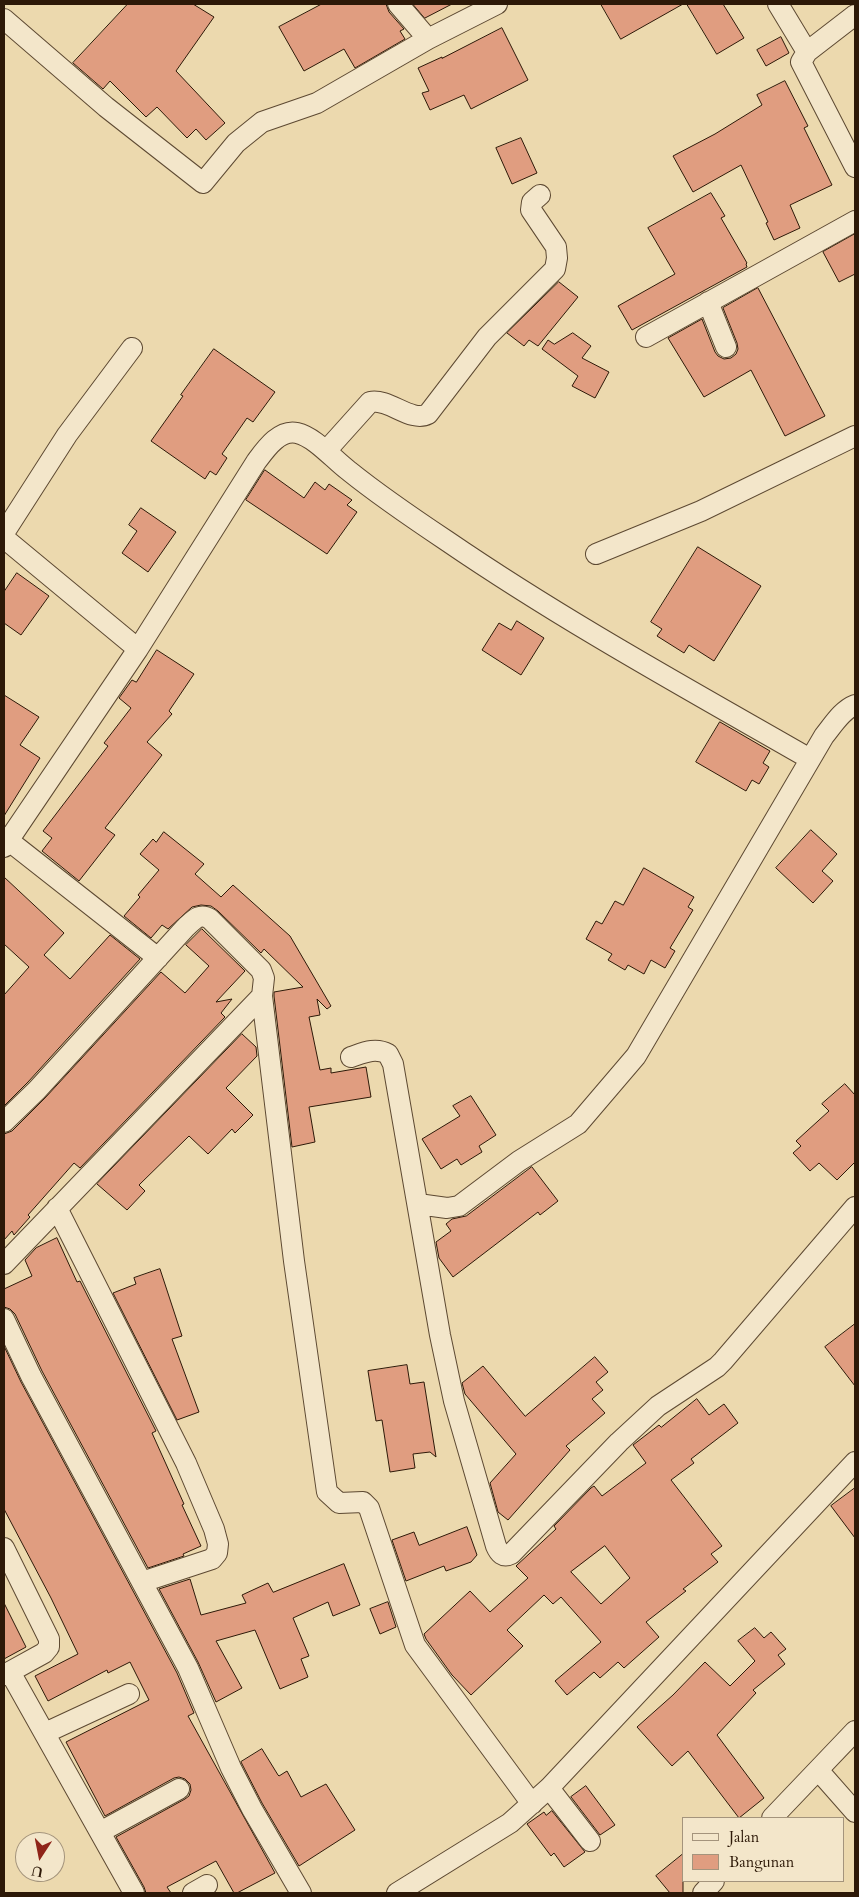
<!DOCTYPE html>
<html>
<head>
<meta charset="utf-8">
<style>
  body { margin:0 }
  #map { position:relative; width:859px; height:1897px; overflow:hidden; background:#ecd9ae; font-family:Cardo,serif }
  canvas { display:block }
  .frame { position:absolute; inset:0; border:5px solid #2d1908; pointer-events:none }
  .legend { position:absolute; left:682px; top:1817px; width:162px; height:65px; box-sizing:border-box; background:#f3e6ca; border:1px solid #a4947c; margin:0; padding:6px 9px; list-style:none; font-size:15px; color:#2d1908 }
  .legend li { display:flex; align-items:center; gap:10px; height:25px }
  .legend b { width:25px; border:1px solid #a4947c }
  .north { position:absolute; left:15px; top:1832px; width:50px; height:50px; box-sizing:border-box; background:#f3e6ca; border:1px solid #a4947c; border-radius:50%; rotate:191deg; font-size:14px; font-weight:700; line-height:20px; text-align:center; color:#2d1908 }
  .north::after { content:''; display:block; margin:auto; width:18px; height:22px; background:#8f2418; clip-path:polygon(50% 0,100% 100%,50% 72%,0 100%) }
</style>
</head>
<body>
<div id="map">
<canvas width="859" height="1897"></canvas>
<div class="frame"></div>
<ul class="legend">
<li><b style="height:6px;background:#f3e6ca"></b>Jalan</li>
<li><b style="height:14px;background:#e09d80"></b>Bangunan</li>
</ul>
<div class="north">U</div>
</div>
<script>
const ctx = document.querySelector('canvas').getContext('2d');
ctx.lineJoin = 'round';
function fill(path, color) { ctx.fillStyle = color; ctx.fill(path, 'evenodd'); }
function stroke(path, color, width, dash) { ctx.strokeStyle = color; ctx.lineWidth = width; ctx.lineCap = dash ? 'butt' : 'round'; ctx.setLineDash(dash || []); ctx.stroke(path); }
const building = new Path2D(`
  M 128,4 L 193,4 L 214,17 L 176,71 L 225,123 L 206,140 L 196,129 L 187,138 L 157,107 L 146,117 L 110,81 L 103,89 L 73,63 Z
  M 322,4 L 386,4 L 389,12 L 404,29 L 400,31 L 405,39 L 355,68 L 344,49 L 304,71 L 279,27 Z
  M 413,4 L 452,4 L 425,18 Z
  M 601,4 L 683,4 L 621,39 Z
  M 687,4 L 723,4 L 744,38 L 717,54 Z
  M 502,28 L 528,80 L 471,109 L 464,95 L 430,110 L 422,93 L 429,91 L 418,68 L 442,57 L 442,58 Z
  M 781,37 L 789,53 L 766,66 L 757,50 Z
  M 785,81 L 808,126 L 804,128 L 832,185 L 790,205 L 800,228 L 774,240 L 766,223 L 768,222 L 741,165 L 693,192 L 673,156 L 715,134 L 762,105 L 757,95 Z
  M 521,138 L 537,173 L 512,184 L 496,148 Z
  M 711,193 L 725,216 L 721,218 L 747,263 L 746,264 L 747,267 L 632,330 L 618,306 L 675,274 L 648,228 Z
  M 855,234 L 855,274 L 839,282 L 823,252 Z
  M 559,282 L 578,297 L 538,346 L 529,340 L 524,346 L 507,333 Z
  M 758,288 L 825,416 L 785,436 L 751,370 L 704,397 L 668,338 L 702,319 L 715,352 L 718,356 L 724,359 L 731,358 L 736,354 L 738,349 L 737,343 L 723,308 Z
  M 573,333 L 591,346 L 582,358 L 609,372 L 595,398 L 572,386 L 578,376 L 542,349 L 548,340 L 554,344 Z
  M 214,349 L 275,392 L 253,422 L 247,418 L 222,454 L 227,458 L 216,475 L 210,471 L 205,479 L 151,441 L 183,396 L 181,395 Z
  M 265,470 L 304,498 L 315,482 L 325,490 L 329,484 L 352,500 L 347,505 L 357,512 L 327,554 L 246,500 Z
  M 141,508 L 176,532 L 148,572 L 122,553 L 137,531 L 129,525 Z
  M 698,547 L 761,586 L 714,661 L 689,645 L 684,653 L 657,636 L 662,629 L 651,622 Z
  M 17,573 L 49,596 L 21,635 L 4,623 L 4,592 Z
  M 517,621 L 544,638 L 521,675 L 482,650 L 499,623 L 511,630 Z
  M 157,650 L 194,674 L 169,711 L 172,714 L 147,742 L 162,755 L 105,828 L 115,835 L 79,881 L 42,851 L 52,838 L 43,831 L 108,746 L 104,743 L 131,708 L 119,698 L 132,680 L 136,682 Z
  M 4,695 L 39,717 L 20,745 L 40,758 L 4,816 Z
  M 720,722 L 770,751 L 763,763 L 769,767 L 759,784 L 752,780 L 746,791 L 696,762 Z
  M 811,830 L 837,854 L 822,871 L 833,881 L 813,903 L 776,868 Z
  M 164,832 L 204,864 L 195,874 L 221,897 L 233,885 L 290,936 L 331,1006 L 327,1009 L 317,999 L 320,1015 L 309,1017 L 320,1070 L 331,1068 L 331,1073 L 366,1067 L 371,1097 L 309,1107 L 315,1142 L 292,1147 L 274,996 L 274,992 L 303,987 L 264,949 L 261,953 L 218,911 L 211,906 L 201,905 L 192,907 L 168,929 L 162,925 L 151,938 L 124,916 L 140,897 L 138,895 L 159,870 L 140,854 L 153,839 L 156,842 Z
  M 644,868 L 694,897 L 688,907 L 693,910 L 670,948 L 675,951 L 665,968 L 651,960 L 644,974 L 628,965 L 625,970 L 608,960 L 612,954 L 586,939 L 596,921 L 602,924 L 615,901 L 623,905 Z
  M 4,877 L 64,933 L 44,955 L 70,979 L 110,935 L 140,959 L 28,1082 L 4,1106 L 4,995 L 29,967 L 4,944 Z
  M 202,929 L 245,971 L 216,1002 L 232,999 L 221,1013 L 225,1017 L 80,1168 L 74,1163 L 28,1215 L 30,1217 L 14,1235 L 12,1231 L 4,1240 L 4,1134 L 12,1131 L 45,1098 L 161,972 L 185,993 L 209,966 L 186,945 Z
  M 242,1034 L 256,1047 L 257,1056 L 226,1088 L 253,1115 L 235,1133 L 232,1129 L 208,1154 L 189,1136 L 139,1185 L 145,1191 L 127,1210 L 97,1184 Z
  M 845,1084 L 855,1095 L 855,1162 L 837,1180 L 819,1163 L 810,1171 L 793,1153 L 801,1146 L 796,1141 L 829,1111 L 822,1104 Z
  M 471,1096 L 496,1135 L 479,1146 L 482,1152 L 461,1165 L 457,1159 L 441,1169 L 422,1139 L 460,1116 L 453,1106 Z
  M 532,1167 L 558,1201 L 540,1215 L 538,1212 L 453,1277 L 439,1258 L 436,1242 L 451,1231 L 446,1224 L 452,1219 L 466,1216 Z
  M 57,1238 L 77,1282 L 80,1281 L 156,1431 L 152,1433 L 184,1504 L 182,1505 L 201,1546 L 183,1554 L 184,1556 L 148,1568 L 42,1371 L 15,1314 L 10,1309 L 4,1307 L 4,1289 L 32,1276 L 25,1260 L 36,1248 Z
  M 160,1269 L 182,1336 L 172,1339 L 199,1412 L 177,1420 L 113,1293 L 136,1284 L 134,1278 Z
  M 855,1324 L 855,1386 L 825,1347 Z
  M 4,1346 L 21,1382 L 177,1673 L 194,1713 L 188,1716 L 275,1873 L 237,1893 L 234,1893 L 216,1861 L 167,1887 L 171,1893 L 146,1893 L 144,1887 L 116,1837 L 185,1799 L 189,1796 L 191,1790 L 190,1784 L 185,1779 L 179,1777 L 174,1778 L 105,1816 L 66,1742 L 149,1700 L 130,1662 L 108,1673 L 107,1670 L 48,1701 L 35,1676 L 78,1654 L 51,1598 L 4,1509 Z
  M 595,1357 L 608,1372 L 596,1382 L 603,1390 L 592,1399 L 605,1413 L 566,1446 L 570,1450 L 508,1520 L 498,1512 L 490,1483 L 516,1454 L 465,1394 L 462,1383 L 483,1366 L 525,1416 Z
  M 407,1365 L 410,1384 L 424,1382 L 436,1457 L 430,1452 L 413,1454 L 415,1468 L 390,1472 L 382,1420 L 376,1421 L 368,1371 Z
  M 697,1399 L 709,1415 L 724,1404 L 738,1423 L 691,1459 L 694,1463 L 671,1480 L 722,1546 L 711,1554 L 718,1562 L 683,1589 L 686,1591 L 646,1622 L 659,1637 L 624,1668 L 618,1662 L 600,1678 L 594,1672 L 567,1695 L 555,1681 L 601,1642 L 561,1597 L 553,1604 L 544,1595 L 507,1630 L 523,1646 L 471,1695 L 452,1675 L 426,1639 L 424,1634 L 470,1591 L 490,1612 L 528,1578 L 516,1566 L 556,1529 L 554,1526 L 591,1488 L 594,1486 L 602,1496 L 646,1463 L 633,1445 L 659,1425 L 661,1427 ZM 605,1546 L 630,1578 L 601,1604 L 571,1572 Z
  M 855,1488 L 855,1538 L 831,1506 Z
  M 467,1527 L 477,1555 L 471,1562 L 446,1571 L 444,1566 L 406,1581 L 392,1540 L 414,1532 L 419,1545 Z
  M 344,1564 L 360,1605 L 333,1616 L 328,1602 L 293,1618 L 309,1656 L 301,1659 L 308,1677 L 280,1689 L 255,1630 L 216,1641 L 242,1688 L 216,1702 L 198,1662 L 159,1589 L 190,1579 L 201,1615 L 246,1603 L 242,1595 L 268,1583 L 273,1592 Z
  M 388,1602 L 396,1627 L 380,1634 L 370,1609 Z
  M 4,1603 L 26,1647 L 4,1659 Z
  M 755,1628 L 764,1638 L 771,1632 L 786,1649 L 778,1655 L 785,1664 L 753,1690 L 756,1693 L 717,1735 L 764,1798 L 739,1818 L 688,1751 L 672,1766 L 637,1727 L 673,1695 L 705,1662 L 730,1686 L 755,1661 L 738,1641 Z
  M 262,1749 L 278,1775 L 279,1776 L 287,1771 L 301,1797 L 326,1784 L 355,1830 L 299,1866 L 262,1803 L 241,1762 Z
  M 586,1786 L 615,1825 L 600,1835 L 571,1797 Z
  M 552,1811 L 585,1852 L 564,1867 L 554,1853 L 551,1856 L 527,1824 L 544,1812 L 546,1815 Z
  M 683,1854 L 683,1893 L 670,1893 L 656,1876 Z`);
fill(building, '#e09d80');
stroke(building, '#2d1908', 1);
const minor = new Path2D(`
  M 398,4 L 428,39
  M 778,4 L 807,52 L 855,15
  M 4,19 L 106,107 L 203,183 L 236,143 L 262,122 L 317,103 L 428,39 L 497,4
  M 807,52 L 801,62 L 855,167
  M 708,302 L 726,347
  M 646,337 L 855,221
  M 326,451 L 370,402 C 389,398 411,423 428,414 L 487,337 L 555,269 L 557,258 L 556,247 L 531,210 L 532,202 L 540,195
  M 4,533 L 67,435 L 132,348
  M 4,538 L 138,649
  M 596,554 L 701,511 L 855,436
  M 4,837 L 158,958
  M 4,847 L 138,649 L 256,462 C 265,450 279,429 297,433 C 315,437 334,460 349,471 C 380,496 414,519 447,541 C 564,621 688,689 810,759
  M 351,1057 C 363,1053 375,1047 388,1054 L 393,1064 L 440,1335 L 454,1401 L 496,1546 C 499,1553 503,1558 511,1554 L 619,1442 L 658,1406 L 717,1367 L 723,1361 L 855,1207
  M 4,1122 L 37,1090 L 185,928 C 193,921 199,912 210,919 L 261,970 L 264,978 L 262,996 L 294,1261 L 327,1492 L 339,1503 L 363,1502 L 369,1508 L 415,1645 L 532,1804
  M 418,1204 L 447,1208 L 459,1206 L 519,1161 L 578,1124 L 636,1056 L 824,736 C 833,725 842,710 855,705
  M 57,1208 L 186,1463 L 214,1529 L 218,1544 L 217,1553 L 212,1559 L 142,1582
  M 4,1264 L 262,996
  M 4,1319 L 31,1376 L 188,1668 L 231,1768 L 252,1809 L 301,1893
  M 4,1548 L 49,1639 L 49,1647 L 44,1653 L 4,1675
  M 10,1672 L 134,1893
  M 45,1733 L 129,1694
  M 818,1770 L 855,1812
  M 549,1788 L 590,1841
  M 772,1818 L 855,1731
  M 100,1832 L 179,1789
  M 193,1893 L 207,1885
  M 397,1893 L 510,1823 L 549,1788 L 855,1462
  M 703,1893 L 714,1881`);
stroke(minor, '#5d4932', 22);
stroke(minor, '#f3e6ca', 20);
</script>
</body>
</html>
